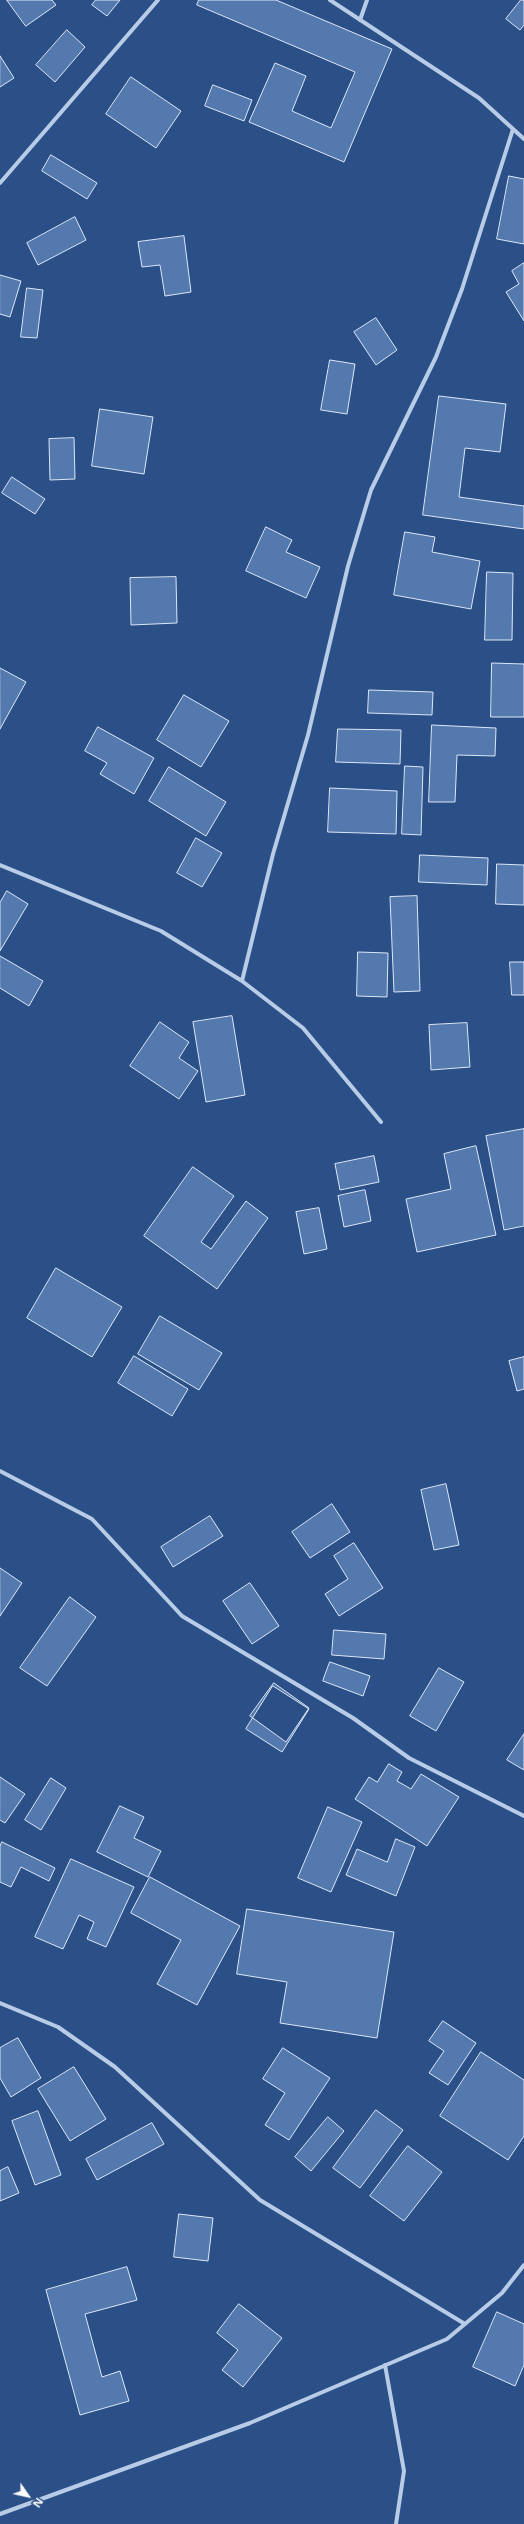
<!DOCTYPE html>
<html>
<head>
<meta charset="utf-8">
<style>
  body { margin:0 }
  #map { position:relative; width:524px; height:2524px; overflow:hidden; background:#2b5088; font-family:"Open Sans",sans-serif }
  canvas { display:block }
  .north { position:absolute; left:8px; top:2476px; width:40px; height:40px; -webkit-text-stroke:3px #2b5088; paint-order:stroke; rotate:124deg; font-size:11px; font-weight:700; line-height:16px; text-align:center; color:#fff }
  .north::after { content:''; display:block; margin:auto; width:14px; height:18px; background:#fff; clip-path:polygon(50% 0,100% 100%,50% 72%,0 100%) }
</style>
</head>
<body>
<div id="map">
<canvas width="524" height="2524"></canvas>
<div class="north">N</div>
</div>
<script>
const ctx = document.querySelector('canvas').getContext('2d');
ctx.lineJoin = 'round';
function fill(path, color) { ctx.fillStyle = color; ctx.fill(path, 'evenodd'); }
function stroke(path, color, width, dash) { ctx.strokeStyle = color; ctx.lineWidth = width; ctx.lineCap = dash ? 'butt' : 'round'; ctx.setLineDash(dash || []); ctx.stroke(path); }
const building = new Path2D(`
  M 7,0 L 52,0 L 56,5 L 26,26 Z
  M 96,0 L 120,0 L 107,16 L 92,5 Z
  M 199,0 L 276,0 L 392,49 L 344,162 L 249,122 L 275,63 L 306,76 L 292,111 L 331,128 L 355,72 L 197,5 Z
  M 521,0 L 524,0 L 524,25 L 520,30 L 506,19 Z
  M 67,30 L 85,47 L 55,82 L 36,65 Z
  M 0,56 L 14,78 L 0,87 Z
  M 131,77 L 181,111 L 156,148 L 106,114 Z
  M 213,85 L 252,100 L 244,121 L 205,106 Z
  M 51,155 L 97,183 L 87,199 L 42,171 Z
  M 509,176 L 524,179 L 524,244 L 497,239 Z
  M 75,217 L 86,240 L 38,265 L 27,243 Z
  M 184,236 L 191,292 L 165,296 L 160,265 L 142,267 L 138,242 Z
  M 524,263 L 524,321 L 506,292 L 519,284 L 512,271 Z
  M 0,275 L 21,281 L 10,317 L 0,314 Z
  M 27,288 L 43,290 L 37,338 L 21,337 Z
  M 376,318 L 397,350 L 376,365 L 354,332 Z
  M 330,360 L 355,364 L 347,414 L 321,410 Z
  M 439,396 L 506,404 L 500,452 L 465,448 L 459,497 L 524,506 L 524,529 L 423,515 Z
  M 100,409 L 153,417 L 144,474 L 92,466 Z
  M 74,438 L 75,479 L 50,480 L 49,439 Z
  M 12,477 L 45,499 L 35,514 L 2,493 Z
  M 266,527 L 292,540 L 286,552 L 320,567 L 306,598 L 246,571 Z
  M 405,532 L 435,537 L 432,552 L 480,561 L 471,609 L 394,595 Z
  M 487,572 L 513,573 L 512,640 L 485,640 Z
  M 176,577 L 177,623 L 131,625 L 130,578 Z
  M 492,663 L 524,664 L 524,717 L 491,717 Z
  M 0,668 L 26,682 L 0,729 Z
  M 369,690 L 433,692 L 432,715 L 368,713 Z
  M 184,695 L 229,721 L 201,767 L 157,740 Z
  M 432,725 L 496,728 L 495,756 L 457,755 L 455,802 L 429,802 Z
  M 98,727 L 154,758 L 134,794 L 100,774 L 107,763 L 85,751 Z
  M 338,729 L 401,730 L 400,764 L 336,762 Z
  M 405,766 L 423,767 L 421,835 L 402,834 Z
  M 169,767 L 226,802 L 206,836 L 149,801 Z
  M 330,788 L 397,791 L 396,834 L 328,832 Z
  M 196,838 L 222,853 L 202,887 L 177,873 Z
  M 420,855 L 488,858 L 487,885 L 419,882 Z
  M 497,864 L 524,865 L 524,905 L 496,904 Z
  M 7,891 L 28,904 L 0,951 L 0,903 Z
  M 417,896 L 420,991 L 394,992 L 390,897 Z
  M 358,952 L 388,953 L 387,997 L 357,996 Z
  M 0,956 L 43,981 L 29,1006 L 0,988 Z
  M 510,962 L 524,962 L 524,995 L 512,995 Z
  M 232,1016 L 245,1095 L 206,1102 L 193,1022 Z
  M 160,1022 L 189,1042 L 179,1058 L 198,1071 L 179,1099 L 130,1066 Z
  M 467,1023 L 470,1067 L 431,1070 L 429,1025 Z
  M 524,1129 L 524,1226 L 504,1230 L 486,1136 Z
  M 476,1146 L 496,1235 L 417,1252 L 406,1199 L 451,1189 L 444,1154 Z
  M 374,1156 L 379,1182 L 340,1190 L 335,1164 Z
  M 193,1167 L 234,1196 L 201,1242 L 211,1249 L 246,1201 L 268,1218 L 217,1289 L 144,1236 Z
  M 365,1190 L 371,1221 L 344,1227 L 338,1196 Z
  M 319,1208 L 327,1249 L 304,1254 L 296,1212 Z
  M 56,1268 L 122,1307 L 92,1357 L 27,1318 Z
  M 160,1316 L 222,1353 L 199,1390 L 138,1354 Z
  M 134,1356 L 188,1389 L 172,1416 L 118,1383 Z
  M 524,1357 L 524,1389 L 517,1391 L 509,1361 Z
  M 446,1484 L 459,1545 L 434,1550 L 421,1490 Z
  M 332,1504 L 350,1532 L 310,1558 L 292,1532 Z
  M 210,1516 L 223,1536 L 173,1567 L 161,1547 Z
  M 354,1543 L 383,1588 L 339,1616 L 325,1594 L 348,1579 L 334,1556 Z
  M 0,1568 L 22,1583 L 0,1616 Z
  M 250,1583 L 279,1626 L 252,1644 L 223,1601 Z
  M 70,1597 L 96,1617 L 47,1686 L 20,1668 Z
  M 334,1630 L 386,1634 L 384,1659 L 332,1655 Z
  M 330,1662 L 370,1676 L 363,1696 L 323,1681 Z
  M 439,1668 L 464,1682 L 436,1731 L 410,1716 Z
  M 274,1683 L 309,1708 L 286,1742 L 250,1716 Z
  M 273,1686 L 309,1709 L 282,1752 L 246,1729 Z
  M 524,1734 L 524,1770 L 507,1760 Z
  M 389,1764 L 402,1772 L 397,1781 L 411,1789 L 421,1774 L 459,1797 L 427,1846 L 355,1799 L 369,1777 L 377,1782 Z
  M 0,1777 L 25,1794 L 5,1823 L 0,1820 Z
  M 51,1778 L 66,1788 L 41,1830 L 25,1820 Z
  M 120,1806 L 144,1817 L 134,1838 L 161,1851 L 148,1877 L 97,1852 Z
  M 328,1807 L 362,1822 L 331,1892 L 298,1878 Z
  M 396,1839 L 415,1847 L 396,1896 L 346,1875 L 357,1849 L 387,1862 Z
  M 2,1842 L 55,1868 L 49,1881 L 21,1867 L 11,1887 L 0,1882 L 0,1847 Z
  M 71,1859 L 134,1887 L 106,1947 L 87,1939 L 94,1922 L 79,1915 L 63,1949 L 35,1937 Z
  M 150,1877 L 240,1926 L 197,2005 L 157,1984 L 181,1940 L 131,1913 Z
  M 247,1909 L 394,1932 L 377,2038 L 280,2023 L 287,1982 L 237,1974 Z
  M 443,2021 L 476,2043 L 448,2085 L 429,2073 L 444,2051 L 429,2041 Z
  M 18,2038 L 41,2078 L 11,2097 L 0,2078 L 0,2048 Z
  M 283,2048 L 330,2078 L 289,2140 L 265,2125 L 285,2093 L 263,2079 Z
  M 481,2052 L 524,2080 L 524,2136 L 508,2160 L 440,2116 Z
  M 74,2067 L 106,2119 L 70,2141 L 38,2089 Z
  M 376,2110 L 403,2130 L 360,2188 L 333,2168 Z
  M 38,2111 L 61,2175 L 35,2185 L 12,2121 Z
  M 328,2117 L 344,2131 L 311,2171 L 295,2157 Z
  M 152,2123 L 164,2144 L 97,2180 L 86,2159 Z
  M 408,2146 L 442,2172 L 404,2221 L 370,2196 Z
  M 8,2167 L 19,2193 L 0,2201 L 0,2171 Z
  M 179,2214 L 213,2218 L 208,2261 L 174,2257 Z
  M 127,2267 L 137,2300 L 85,2314 L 102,2377 L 120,2371 L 129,2401 L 80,2415 L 46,2290 Z
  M 239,2304 L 282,2338 L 243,2387 L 222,2370 L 238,2350 L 217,2333 Z
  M 497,2312 L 524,2324 L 524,2365 L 515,2386 L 473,2367 Z`);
fill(building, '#5479ae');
stroke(building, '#dce7f6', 1);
stroke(new Path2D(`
  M 330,0 L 479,98 L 524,139
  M 360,20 L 367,0
  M 0,183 L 158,0
  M 0,865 L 161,931 L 242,981 L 303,1028 L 381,1122
  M 242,981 L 273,854 L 308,735 L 348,566 L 371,490 L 436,357 L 462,289 L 513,129
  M 0,1471 L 92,1519 L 182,1616 L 353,1718 L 409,1758 L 524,1816
  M 0,2003 L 58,2027 L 115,2067 L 260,2200 L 465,2324
  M 385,2365 L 404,2471 L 396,2524
  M 0,2514 L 250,2423 L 447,2339 L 502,2293 L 524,2265`), '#b8cce8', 4);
</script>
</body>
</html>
